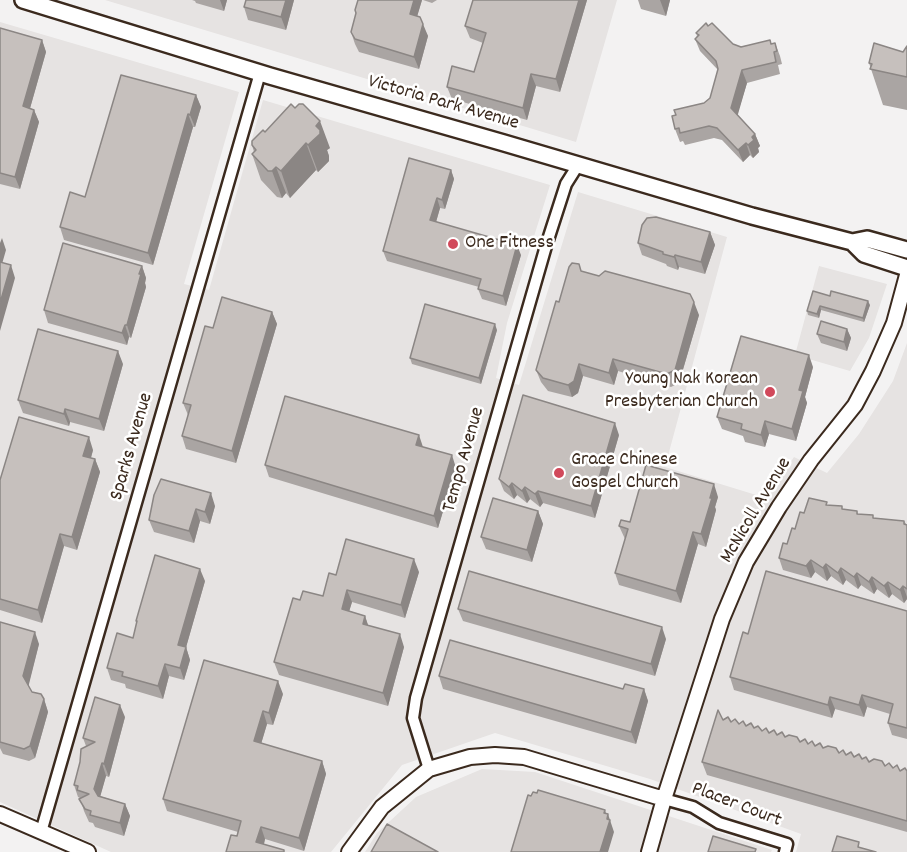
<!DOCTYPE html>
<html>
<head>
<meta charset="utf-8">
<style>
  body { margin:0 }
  canvas { display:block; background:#f3f2f2 }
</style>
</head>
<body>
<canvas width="907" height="852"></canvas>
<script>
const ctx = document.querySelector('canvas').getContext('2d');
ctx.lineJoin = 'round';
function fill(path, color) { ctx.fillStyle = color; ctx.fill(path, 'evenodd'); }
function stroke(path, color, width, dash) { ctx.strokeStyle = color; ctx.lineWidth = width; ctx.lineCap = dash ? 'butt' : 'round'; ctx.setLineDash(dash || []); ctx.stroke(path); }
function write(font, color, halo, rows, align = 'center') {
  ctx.font = font + ' Dekko,sans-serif'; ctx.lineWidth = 5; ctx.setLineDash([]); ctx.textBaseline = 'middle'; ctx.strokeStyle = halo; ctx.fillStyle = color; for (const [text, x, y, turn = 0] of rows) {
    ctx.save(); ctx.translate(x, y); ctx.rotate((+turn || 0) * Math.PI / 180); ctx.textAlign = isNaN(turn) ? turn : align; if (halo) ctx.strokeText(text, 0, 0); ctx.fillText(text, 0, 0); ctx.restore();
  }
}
fill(new Path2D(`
  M 105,0 L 617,0 L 576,142 Z
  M 0,22 L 239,92 L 184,284 L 209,290 L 263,100 L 550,185 L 507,323 L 496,378 L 519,385 L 578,192 L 727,237 L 665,467 L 766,498 L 794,457 L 827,473 L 859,434 L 893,381 L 907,343 L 907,852 L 796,852 L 801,834 L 650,779 L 495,733 L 402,765 L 331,852 L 111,852 L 0,802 Z
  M 819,266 L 887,284 L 869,338 L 850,371 L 795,355 Z
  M 482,769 L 535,772 L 772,850 L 771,852 L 365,852 L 377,833 L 416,797 Z`), '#e6e3e2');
const minor = new Path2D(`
  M 429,769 L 413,718 L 416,698 L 546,246 L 566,184 L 578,165
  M 664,799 L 693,807 L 719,823 L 787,844 L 785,852
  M 41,832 L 260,73`);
const tertiary = new Path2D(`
  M 0,814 L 88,852
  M 349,852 L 382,807 L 429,769 L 470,757 L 495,755 L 524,757 L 664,799
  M 649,852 L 664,799 L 722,619 L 746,562 L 779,507 L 811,460 L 855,405 L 873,371 L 894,323 L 907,275`);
const secondary = new Path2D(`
  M 23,0 L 270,76 L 504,143 L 752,216 L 852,242 L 867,239 L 907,250
  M 852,242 L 864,254 L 907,268`);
stroke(minor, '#3b2a1e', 15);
stroke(tertiary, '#3b2a1e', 18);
stroke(secondary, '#3b2a1e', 20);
stroke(minor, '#fff', 10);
stroke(tertiary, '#fff', 14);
stroke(secondary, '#fff', 15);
fill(new Path2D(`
  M 192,0 L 227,0 L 224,11 L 196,3 L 195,1 Z
  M 246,0 L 294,0 L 286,30 L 248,20 L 244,7 Z
  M 422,0 L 417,16 L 428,36 L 419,69 L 359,52 L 355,44 L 351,32 L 356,13 L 355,10 Z
  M 423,0 L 437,0 L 432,3 Z
  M 473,0 L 587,0 L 560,92 L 536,86 L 527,120 L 452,99 L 447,87 L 474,72 L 483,43 L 470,38 L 465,26 Z
  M 638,0 L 670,0 L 666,16 L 641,9 Z
  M 708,26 L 733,44 L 741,47 L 775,43 L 780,56 L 782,64 L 778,65 L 780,74 L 747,83 L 737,115 L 755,134 L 760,146 L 758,148 L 759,152 L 753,158 L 750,155 L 743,162 L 722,140 L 714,138 L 685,145 L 683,141 L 680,142 L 675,129 L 710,98 L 718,70 L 700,51 L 695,39 L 697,36 L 696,33 Z
  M 0,28 L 42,40 L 46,52 L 30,108 L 34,110 L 39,122 L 20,189 L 0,184 Z
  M 907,46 L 907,110 L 883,105 L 869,63 L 903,52 Z
  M 196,95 L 201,107 L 195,127 L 193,127 L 153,265 L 64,240 L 60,227 L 85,197 Z
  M 265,132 L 330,148 L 327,150 L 329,156 L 329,161 L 318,172 L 316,170 L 290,198 L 286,193 L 282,198 L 277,197 L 261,180 L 252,154 L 254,152 L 252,145 Z
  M 451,170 L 454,179 L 445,209 L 440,208 L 436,222 L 521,255 L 506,306 L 482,299 L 478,289 L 479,287 L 387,261 L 383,251 Z
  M 710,232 L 715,245 L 705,274 L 679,267 L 678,270 L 667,266 L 666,264 L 642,255 L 638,243 Z
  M 142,266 L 146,278 L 145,283 L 146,287 L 131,338 L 129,337 L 127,345 L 48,323 L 44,310 Z
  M 581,271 L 699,315 L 679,383 L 671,387 L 618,371 L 614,385 L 583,376 L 578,393 L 572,397 L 548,391 L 541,382 L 536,370 L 559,302 Z
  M 830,296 L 870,305 L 864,322 L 821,310 L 819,318 L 808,315 L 807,311 Z
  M 272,312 L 277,324 L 236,463 L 186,449 L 182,436 L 188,415 L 183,403 L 213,328 Z
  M 847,329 L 851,338 L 847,351 L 821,343 L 817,334 Z
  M 497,330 L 481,384 L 412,364 L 410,358 Z
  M 123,364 L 104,431 L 70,422 L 69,426 L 23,413 L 18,400 Z
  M 813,367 L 805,397 L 807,403 L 796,441 L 769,434 L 765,447 L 745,442 L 743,436 L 722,429 L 717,417 Z
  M 619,435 L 595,518 L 543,503 L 540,507 L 530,499 L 527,503 L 517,495 L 514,499 L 504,491 L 499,479 Z
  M 423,447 L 456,468 L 438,528 L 269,477 L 265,465 Z
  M 93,450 L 91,458 L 95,459 L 100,472 L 77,550 L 64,546 L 42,623 L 0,610 L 0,480 Z
  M 154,495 L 215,506 L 210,524 L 200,521 L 194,543 L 154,532 L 149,520 Z
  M 718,497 L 715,507 L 716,510 L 706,547 L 698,544 L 681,603 L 619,585 L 615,573 L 625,539 L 619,526 L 630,522 Z
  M 828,505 L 843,510 L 857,511 L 858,514 L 874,518 L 904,521 L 906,524 L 907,525 L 907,599 L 904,603 L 892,594 L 889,598 L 877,589 L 874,594 L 861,585 L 858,589 L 846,580 L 843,585 L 831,576 L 827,581 L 815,572 L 811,578 L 783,570 L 779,558 L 795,529 Z
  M 538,511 L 543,524 L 532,562 L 486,549 L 481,537 Z
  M 419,572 L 405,618 L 352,602 L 349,611 L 365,616 L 368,625 L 404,647 L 388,706 L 279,675 L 274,662 L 300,600 L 323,596 L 336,575 Z
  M 205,581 L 186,647 L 190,660 L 184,680 L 169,676 L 163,699 L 126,688 L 125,684 L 111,680 L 107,668 L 133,638 L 137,624 L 136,621 Z
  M 458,609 L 666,639 L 655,676 L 463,621 Z
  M 907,611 L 907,739 L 892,735 L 888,723 L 890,714 L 867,707 L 864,717 L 835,709 L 832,718 L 734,690 L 730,677 L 748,634 Z
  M 0,622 L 39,644 L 28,686 L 32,692 L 44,699 L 48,712 L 35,758 L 29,761 L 3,754 L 0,748 Z
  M 439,676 L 623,689 L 644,689 L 648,701 L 636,744 L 443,689 Z
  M 283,694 L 273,725 L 267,724 L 261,744 L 322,761 L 326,774 L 304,851 L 265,839 L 264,844 L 237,836 L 238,832 L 167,811 L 163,799 Z
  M 125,717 L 109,777 L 106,776 L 100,796 L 125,804 L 130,816 L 124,836 L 95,827 L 93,823 L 89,822 L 84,811 L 80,798 L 78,797 L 74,785 L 86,746 L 83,738 Z
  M 723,720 L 869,762 L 900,771 L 907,771 L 907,832 L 707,775 L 702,762 Z`), '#aaa5a3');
fill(new Path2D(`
  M 220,0 L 227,0 L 224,11 Z
  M 286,0 L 294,0 L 286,30 L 281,17 Z
  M 414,0 L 422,0 L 414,27 L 410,14 Z
  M 579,0 L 587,0 L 560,92 L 556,79 Z
  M 660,0 L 670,0 L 666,16 Z
  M 423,24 L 428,36 L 419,69 L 414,57 Z
  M 42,40 L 46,52 L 27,119 L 23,106 Z
  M 742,70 L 747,83 L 736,121 L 731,108 Z
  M 531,74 L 536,86 L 527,120 L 523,108 Z
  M 196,95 L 201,107 L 195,127 L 190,115 Z
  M 34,110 L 39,122 L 20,189 L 15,177 Z
  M 188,114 L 193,127 L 153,265 L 148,253 Z
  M 320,121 L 330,148 L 327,150 L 329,156 L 329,161 L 318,172 L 308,145 L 316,126 Z
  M 755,134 L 760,146 L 758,148 L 759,152 L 753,158 L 748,145 L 752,137 Z
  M 306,143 L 316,170 L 290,198 L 281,171 Z
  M 746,143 L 750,155 L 743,162 L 738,150 Z
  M 276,167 L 286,193 L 282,198 L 272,171 Z
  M 451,170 L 454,179 L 445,209 L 442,200 Z
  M 437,198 L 440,208 L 434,229 L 430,220 Z
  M 710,232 L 715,245 L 705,274 L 701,262 Z
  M 2,238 L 6,250 L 0,271 L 0,243 Z
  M 517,245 L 521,255 L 506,306 L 503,296 Z
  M 675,255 L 679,267 L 678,270 L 674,257 Z
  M 11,265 L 15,278 L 0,331 L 0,303 Z
  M 142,266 L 146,278 L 145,283 L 146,287 L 131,338 L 127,325 Z
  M 868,301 L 870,305 L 864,322 L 863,318 Z
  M 694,302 L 699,315 L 679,383 L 675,370 Z
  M 820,306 L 821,310 L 819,318 L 817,314 Z
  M 272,312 L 277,324 L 236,463 L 232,451 Z
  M 495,324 L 497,330 L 481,384 L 479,378 Z
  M 125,325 L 129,337 L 127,345 L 122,333 Z
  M 847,329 L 851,338 L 847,351 L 844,342 Z
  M 118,351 L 123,364 L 104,431 L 99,419 Z
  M 809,355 L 813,367 L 805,397 L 807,403 L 796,441 L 792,429 L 799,390 Z
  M 613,359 L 618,371 L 614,385 L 609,373 Z
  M 579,364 L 583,376 L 578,393 L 572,397 L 568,385 Z
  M 65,409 L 70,422 L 69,426 L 64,414 Z
  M 765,421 L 769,434 L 765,447 L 761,435 Z
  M 615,423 L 619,435 L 595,518 L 591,506 Z
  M 419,435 L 423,447 L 416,445 Z
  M 89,437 L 93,450 L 88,468 L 83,456 Z
  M 452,455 L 456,468 L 438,528 L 434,516 Z
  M 95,459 L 100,472 L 77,550 L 72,537 Z
  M 512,483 L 517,495 L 514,499 L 509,487 Z
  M 714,484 L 718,497 L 715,507 L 716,510 L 706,547 L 701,534 Z
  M 525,487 L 530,499 L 527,503 L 522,491 Z
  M 538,491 L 543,503 L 540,507 L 535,494 Z
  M 211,493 L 215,506 L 210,524 L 205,512 Z
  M 196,509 L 200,521 L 194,543 L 189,531 Z
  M 538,511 L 543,524 L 532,562 L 527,550 Z
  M 693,532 L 698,544 L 681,603 L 676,591 Z
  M 60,534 L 64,546 L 42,623 L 38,610 Z
  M 414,559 L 419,572 L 405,618 L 401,605 Z
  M 811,560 L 815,572 L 811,578 L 806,566 Z
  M 826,564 L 831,576 L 827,581 L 823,568 Z
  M 841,568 L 846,580 L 843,585 L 838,573 Z
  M 200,569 L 205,581 L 183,658 L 178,645 Z
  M 857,573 L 861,585 L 858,589 L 854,577 Z
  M 872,577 L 877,589 L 874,594 L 869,582 Z
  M 888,582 L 892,594 L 889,598 L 884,586 Z
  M 903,586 L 907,597 L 907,599 L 904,603 L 900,590 Z
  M 347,590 L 352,602 L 346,622 L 342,609 Z
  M 365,616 L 369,628 L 363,624 Z
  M 662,627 L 666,639 L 655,676 L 651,664 Z
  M 35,632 L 39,644 L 28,688 L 23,676 Z
  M 400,634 L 404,647 L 388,706 L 383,693 Z
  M 186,647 L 190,660 L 184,680 L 180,668 Z
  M 165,664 L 169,676 L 163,699 L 158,686 Z
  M 278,681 L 283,694 L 273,725 L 269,713 Z
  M 644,689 L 648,701 L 636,744 L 631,732 Z
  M 862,695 L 867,707 L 864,717 L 859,705 Z
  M 830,697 L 835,709 L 832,718 L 828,705 Z
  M 44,699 L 48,712 L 35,758 L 30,746 Z
  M 120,705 L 125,717 L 109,777 L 104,764 Z
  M 263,711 L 267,724 L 258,754 L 254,741 Z
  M 322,761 L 326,774 L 304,851 L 299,838 Z
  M 102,763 L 106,776 L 99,801 L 94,789 Z
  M 125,804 L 130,816 L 124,836 L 120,823 Z
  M 605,810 L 607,817 L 608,814 L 614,832 L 608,852 L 600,852 Z
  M 261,827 L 265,839 L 262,852 L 256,842 Z`), '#8b8684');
const building = new Path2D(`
  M 246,0 L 286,0 L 281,17 L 244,7 Z
  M 358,0 L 414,0 L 410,14 L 420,17 L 423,24 L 414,57 L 355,39 L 351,32 L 356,13 L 355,10 Z
  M 473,0 L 579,0 L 556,79 L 531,74 L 523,108 L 447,87 L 452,66 L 474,72 L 486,33 L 465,26 Z
  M 706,23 L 708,26 L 712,23 L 733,44 L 741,47 L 770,40 L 771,44 L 775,43 L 777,51 L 774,52 L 776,62 L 742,70 L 731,108 L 755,134 L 752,137 L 754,140 L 748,145 L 746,143 L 738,150 L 717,128 L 709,126 L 680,133 L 679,128 L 675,129 L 672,116 L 676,115 L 674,110 L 704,103 L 710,98 L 718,69 L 716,61 L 695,39 L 699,35 L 696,33 Z
  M 0,28 L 42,40 L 23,106 L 34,110 L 15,177 L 0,173 Z
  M 874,43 L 903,52 L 907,46 L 907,77 L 870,69 L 872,64 L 869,63 Z
  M 121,75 L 196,95 L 190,115 L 188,114 L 148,253 L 60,227 L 70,192 L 85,197 Z
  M 291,104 L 295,108 L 299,104 L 303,104 L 320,121 L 316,126 L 320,130 L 320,134 L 308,145 L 306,143 L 281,171 L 276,167 L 272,171 L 268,171 L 252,154 L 256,150 L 252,145 L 252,141 L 263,130 L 265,132 Z
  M 409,158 L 451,170 L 442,200 L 437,198 L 430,220 L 517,245 L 503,296 L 478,289 L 481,279 L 383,251 Z
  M 656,217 L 710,232 L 701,262 L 675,255 L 674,257 L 663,254 L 663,252 L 638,243 L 642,225 L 647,218 Z
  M 63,243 L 142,266 L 139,274 L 141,274 L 127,325 L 125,325 L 122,333 L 44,310 Z
  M 0,262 L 11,265 L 0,303 Z
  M 572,263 L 579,264 L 581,271 L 599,276 L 605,271 L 690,294 L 694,302 L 675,370 L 667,374 L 613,359 L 609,373 L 579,364 L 574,381 L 568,385 L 543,378 L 536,370 L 556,301 L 559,302 L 569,267 Z
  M 813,291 L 830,296 L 831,291 L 868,301 L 863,318 L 820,306 L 817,314 L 807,311 Z
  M 222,297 L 272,312 L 232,451 L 182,436 L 191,405 L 183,403 L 205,326 L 213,328 Z
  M 425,304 L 495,324 L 479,378 L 410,358 Z
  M 821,321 L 847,329 L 844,342 L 817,334 Z
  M 38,329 L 118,351 L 99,419 L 65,409 L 64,414 L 18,400 Z
  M 741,336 L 809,355 L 799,390 L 803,391 L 792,429 L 765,421 L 761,435 L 741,429 L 742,424 L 717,417 Z
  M 523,395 L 615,423 L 591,506 L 538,491 L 535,494 L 525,487 L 522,491 L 512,483 L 509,487 L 499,479 Z
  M 285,396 L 419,435 L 416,445 L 452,455 L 434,516 L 265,465 Z
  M 19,417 L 89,437 L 83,456 L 95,459 L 72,537 L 60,534 L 38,610 L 0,599 L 0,480 Z
  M 646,465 L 714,484 L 710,498 L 712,498 L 701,534 L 693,532 L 676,591 L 615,573 L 628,529 L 619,526 L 621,520 L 630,522 Z
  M 161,479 L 211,493 L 205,512 L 196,509 L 189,531 L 149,520 L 154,495 Z
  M 493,498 L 538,511 L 527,550 L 481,537 Z
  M 809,498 L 827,502 L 826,505 L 842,506 L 842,509 L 857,511 L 857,514 L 873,515 L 873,518 L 904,521 L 904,524 L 907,525 L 907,589 L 903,586 L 900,590 L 888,582 L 884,586 L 872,577 L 869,582 L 857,573 L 854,577 L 841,568 L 838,573 L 826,564 L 823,568 L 811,560 L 806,566 L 779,558 L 783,543 L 787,544 L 792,528 L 795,529 L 800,512 L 804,513 Z
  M 346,539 L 414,559 L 401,605 L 347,590 L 342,609 L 365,616 L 363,624 L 400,634 L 383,693 L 274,662 L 293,598 L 300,600 L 303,591 L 323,596 L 329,573 L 336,575 Z
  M 155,555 L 200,569 L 178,645 L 186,647 L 180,668 L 165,664 L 158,686 L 122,676 L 123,672 L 107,668 L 117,633 L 133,638 L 137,621 L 136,621 Z
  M 469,571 L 662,627 L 651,664 L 458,609 Z
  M 766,571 L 907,611 L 907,728 L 888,723 L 893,704 L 862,695 L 859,705 L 830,697 L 828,705 L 730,677 L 743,632 L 748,634 Z
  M 0,622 L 35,632 L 23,676 L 32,692 L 41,694 L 44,699 L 30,746 L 24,749 L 0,742 Z
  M 450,640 L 623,689 L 625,684 L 644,689 L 631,732 L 439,676 Z
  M 204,660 L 278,681 L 269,713 L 263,711 L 254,741 L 322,761 L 299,838 L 261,827 L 256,842 L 284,850 L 284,852 L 226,852 L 231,835 L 237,836 L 241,821 L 163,799 Z
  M 95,697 L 120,705 L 104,764 L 102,763 L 94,789 L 98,796 L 125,804 L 120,823 L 90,815 L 91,811 L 85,809 L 79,799 L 89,794 L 77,790 L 78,786 L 74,785 L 80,762 L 81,749 L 95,742 L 83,738 Z
  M 718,710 L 723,720 L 728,717 L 731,722 L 735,719 L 739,724 L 743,721 L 746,726 L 751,723 L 754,728 L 758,726 L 762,731 L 766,728 L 769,733 L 774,730 L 777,735 L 782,732 L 785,737 L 789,735 L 797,737 L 800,742 L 805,739 L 808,744 L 812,741 L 815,746 L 820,743 L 823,748 L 828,746 L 836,748 L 839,753 L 843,750 L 846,755 L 851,752 L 854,757 L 859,754 L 862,759 L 866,757 L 869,762 L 874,759 L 882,761 L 885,766 L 889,763 L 893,768 L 897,765 L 900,771 L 905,768 L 907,771 L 907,821 L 702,762 Z
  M 538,790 L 605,810 L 604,813 L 608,814 L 607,819 L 610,820 L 600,852 L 511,852 L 528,795 L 531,796 L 533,792 L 537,793 Z
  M 387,824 L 438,852 L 371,852 Z
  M 713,836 L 756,849 L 755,852 L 708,852 Z
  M 837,836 L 859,842 L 858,847 L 876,852 L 832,852 Z`);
fill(building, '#c6c0bd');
stroke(building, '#8b8684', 1.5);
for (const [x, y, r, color] of [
  [453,244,6,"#d1495b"],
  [770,392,6,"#d1495b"],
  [559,473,6,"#d1495b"]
]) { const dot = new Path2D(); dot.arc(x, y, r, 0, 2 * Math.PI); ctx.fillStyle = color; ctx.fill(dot); stroke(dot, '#fff', 2); }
write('20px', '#3b2a1e', '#fff', [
  ["Victoria Park Avenue",443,104,16],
  ["Sparks Avenue",133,447,-74],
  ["Tempo Avenue",465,460,-74],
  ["McNicoll Avenue",757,511,-59],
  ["Placer Court",736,806,21]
]);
write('20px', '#3b2a1e', '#fff', [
  ["One Fitness",465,244],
  ["Young Nak Korean",758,380,"right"],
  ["Presbyterian Church",758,403,"right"],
  ["Grace Chinese",571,461],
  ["Gospel Church",571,484]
], 'left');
</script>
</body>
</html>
